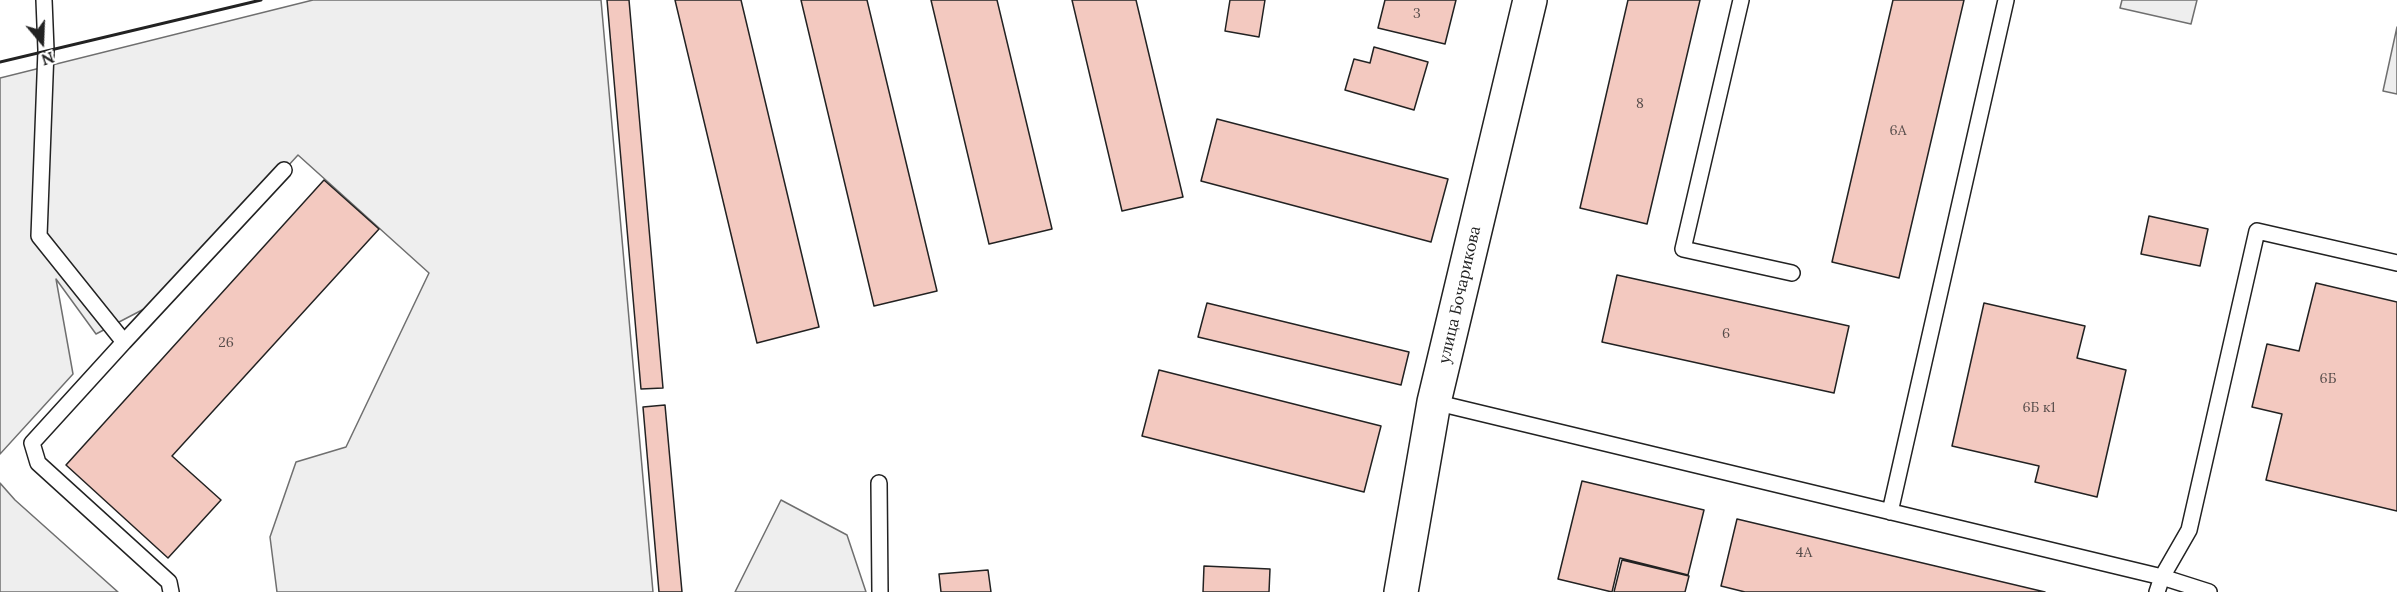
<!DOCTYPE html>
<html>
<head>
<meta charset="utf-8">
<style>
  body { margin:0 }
  #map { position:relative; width:2397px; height:592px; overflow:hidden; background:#fff; font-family:Lora,serif }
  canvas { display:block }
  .north { position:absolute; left:12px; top:12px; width:60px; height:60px; -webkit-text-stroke:4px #fff; paint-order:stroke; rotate:161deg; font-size:16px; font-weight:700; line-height:24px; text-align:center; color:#222 }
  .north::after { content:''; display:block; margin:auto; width:21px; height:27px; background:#222; clip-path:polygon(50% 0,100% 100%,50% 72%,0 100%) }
</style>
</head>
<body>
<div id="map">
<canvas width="2397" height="592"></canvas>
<div class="north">N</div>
</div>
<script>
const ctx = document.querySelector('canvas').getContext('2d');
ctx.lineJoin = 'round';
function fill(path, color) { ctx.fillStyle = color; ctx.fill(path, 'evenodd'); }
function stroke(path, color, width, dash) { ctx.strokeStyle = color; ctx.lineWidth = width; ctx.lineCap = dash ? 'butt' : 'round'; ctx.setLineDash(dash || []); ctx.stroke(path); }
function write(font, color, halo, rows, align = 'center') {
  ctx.font = font + ' Lora,serif'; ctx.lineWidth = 4.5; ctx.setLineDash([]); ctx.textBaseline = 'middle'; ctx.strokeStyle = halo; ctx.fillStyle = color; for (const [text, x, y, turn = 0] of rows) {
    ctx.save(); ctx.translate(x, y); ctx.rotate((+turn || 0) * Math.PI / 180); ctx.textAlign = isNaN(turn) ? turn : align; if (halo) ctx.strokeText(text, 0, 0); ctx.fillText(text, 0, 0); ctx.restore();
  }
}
const green = new Path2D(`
  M 313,0 L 601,0 L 653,592 L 277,592 L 270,537 L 296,462 L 346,447 L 429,273 L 298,155 L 169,296 L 96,334 L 56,279 L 73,374 L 0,454 L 0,78 Z
  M 2122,0 L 2197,0 L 2191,24 L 2120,8 Z
  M 2397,27 L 2397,94 L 2383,91 Z
  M 0,483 L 15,500 L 118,592 L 0,592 Z
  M 781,500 L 847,535 L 866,592 L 735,592 Z`);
fill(green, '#eee');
stroke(green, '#6f6f6f', 1.5);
const building = new Path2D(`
  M 607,0 L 629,0 L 663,388 L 641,389 Z
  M 675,0 L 741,0 L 819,327 L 757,343 Z
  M 801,0 L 867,0 L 937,291 L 874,306 Z
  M 931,0 L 997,0 L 1052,229 L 989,244 Z
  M 1072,0 L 1136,0 L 1183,197 L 1122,211 Z
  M 1230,0 L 1265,0 L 1259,37 L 1225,31 Z
  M 1385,0 L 1456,0 L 1445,44 L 1378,28 Z
  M 1628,0 L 1700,0 L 1647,224 L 1580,208 Z
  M 1893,0 L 1964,0 L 1899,278 L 1832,262 Z
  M 1374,47 L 1428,62 L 1414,110 L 1345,90 L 1354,59 L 1370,63 Z
  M 1217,119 L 1448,179 L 1431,242 L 1201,181 Z
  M 324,180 L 379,229 L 172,456 L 221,500 L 168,558 L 66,465 Z
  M 2149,216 L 2208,229 L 2200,266 L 2141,254 Z
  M 1617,275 L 1849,326 L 1834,393 L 1602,342 Z
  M 2316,283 L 2397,302 L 2397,511 L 2266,480 L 2282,414 L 2252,407 L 2267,344 L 2299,351 Z
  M 1207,303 L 1409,352 L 1401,385 L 1198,337 Z
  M 1984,303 L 2085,326 L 2077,358 L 2126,370 L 2097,497 L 2035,482 L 2039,466 L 1952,446 Z
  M 1159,370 L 1381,426 L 1364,492 L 1142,436 Z
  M 665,405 L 682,592 L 659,592 L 643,407 Z
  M 1582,481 L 1704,510 L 1688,575 L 1620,558 L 1612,592 L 1558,579 Z
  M 1737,519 L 2045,592 L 1745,592 L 1721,586 Z
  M 1622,560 L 1689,576 L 1685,592 L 1614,592 Z
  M 1204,566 L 1270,569 L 1269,592 L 1203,592 Z
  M 988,570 L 991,592 L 941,592 L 939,574 Z`);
fill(building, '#f3c9c0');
stroke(building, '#222', 1.5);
const service = new Path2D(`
  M 44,0 L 46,50 L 39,236 L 124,342 L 32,443 L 38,463 L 169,582 L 171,592
  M 1741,0 L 1683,249 L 1792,273
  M 124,342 L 284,170
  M 1434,402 L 2162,577 L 2209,592
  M 879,483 L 880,592
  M 1890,512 L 2006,0
  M 2157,592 L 2162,577 L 2189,530 L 2257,231 L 2397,263`);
const primary = new Path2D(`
  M 1401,592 L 1434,402 L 1530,0`);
stroke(service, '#222', 18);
stroke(primary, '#222', 36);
stroke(service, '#fff', 15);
stroke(primary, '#fff', 33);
stroke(new Path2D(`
  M 0,62 L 261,0`), '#222', 3);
write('14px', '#564c4a', null, [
  ["3",1417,14],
  ["8",1640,104],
  ["6А",1898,131],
  ["6",1726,334],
  ["26",226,343],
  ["6Б",2328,379],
  ["6Б к1",2039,408],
  ["4А",1804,553]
]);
write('16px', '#222', '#fff', [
  ["улица Бочарикова",1460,295,-77]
]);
</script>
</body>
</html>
